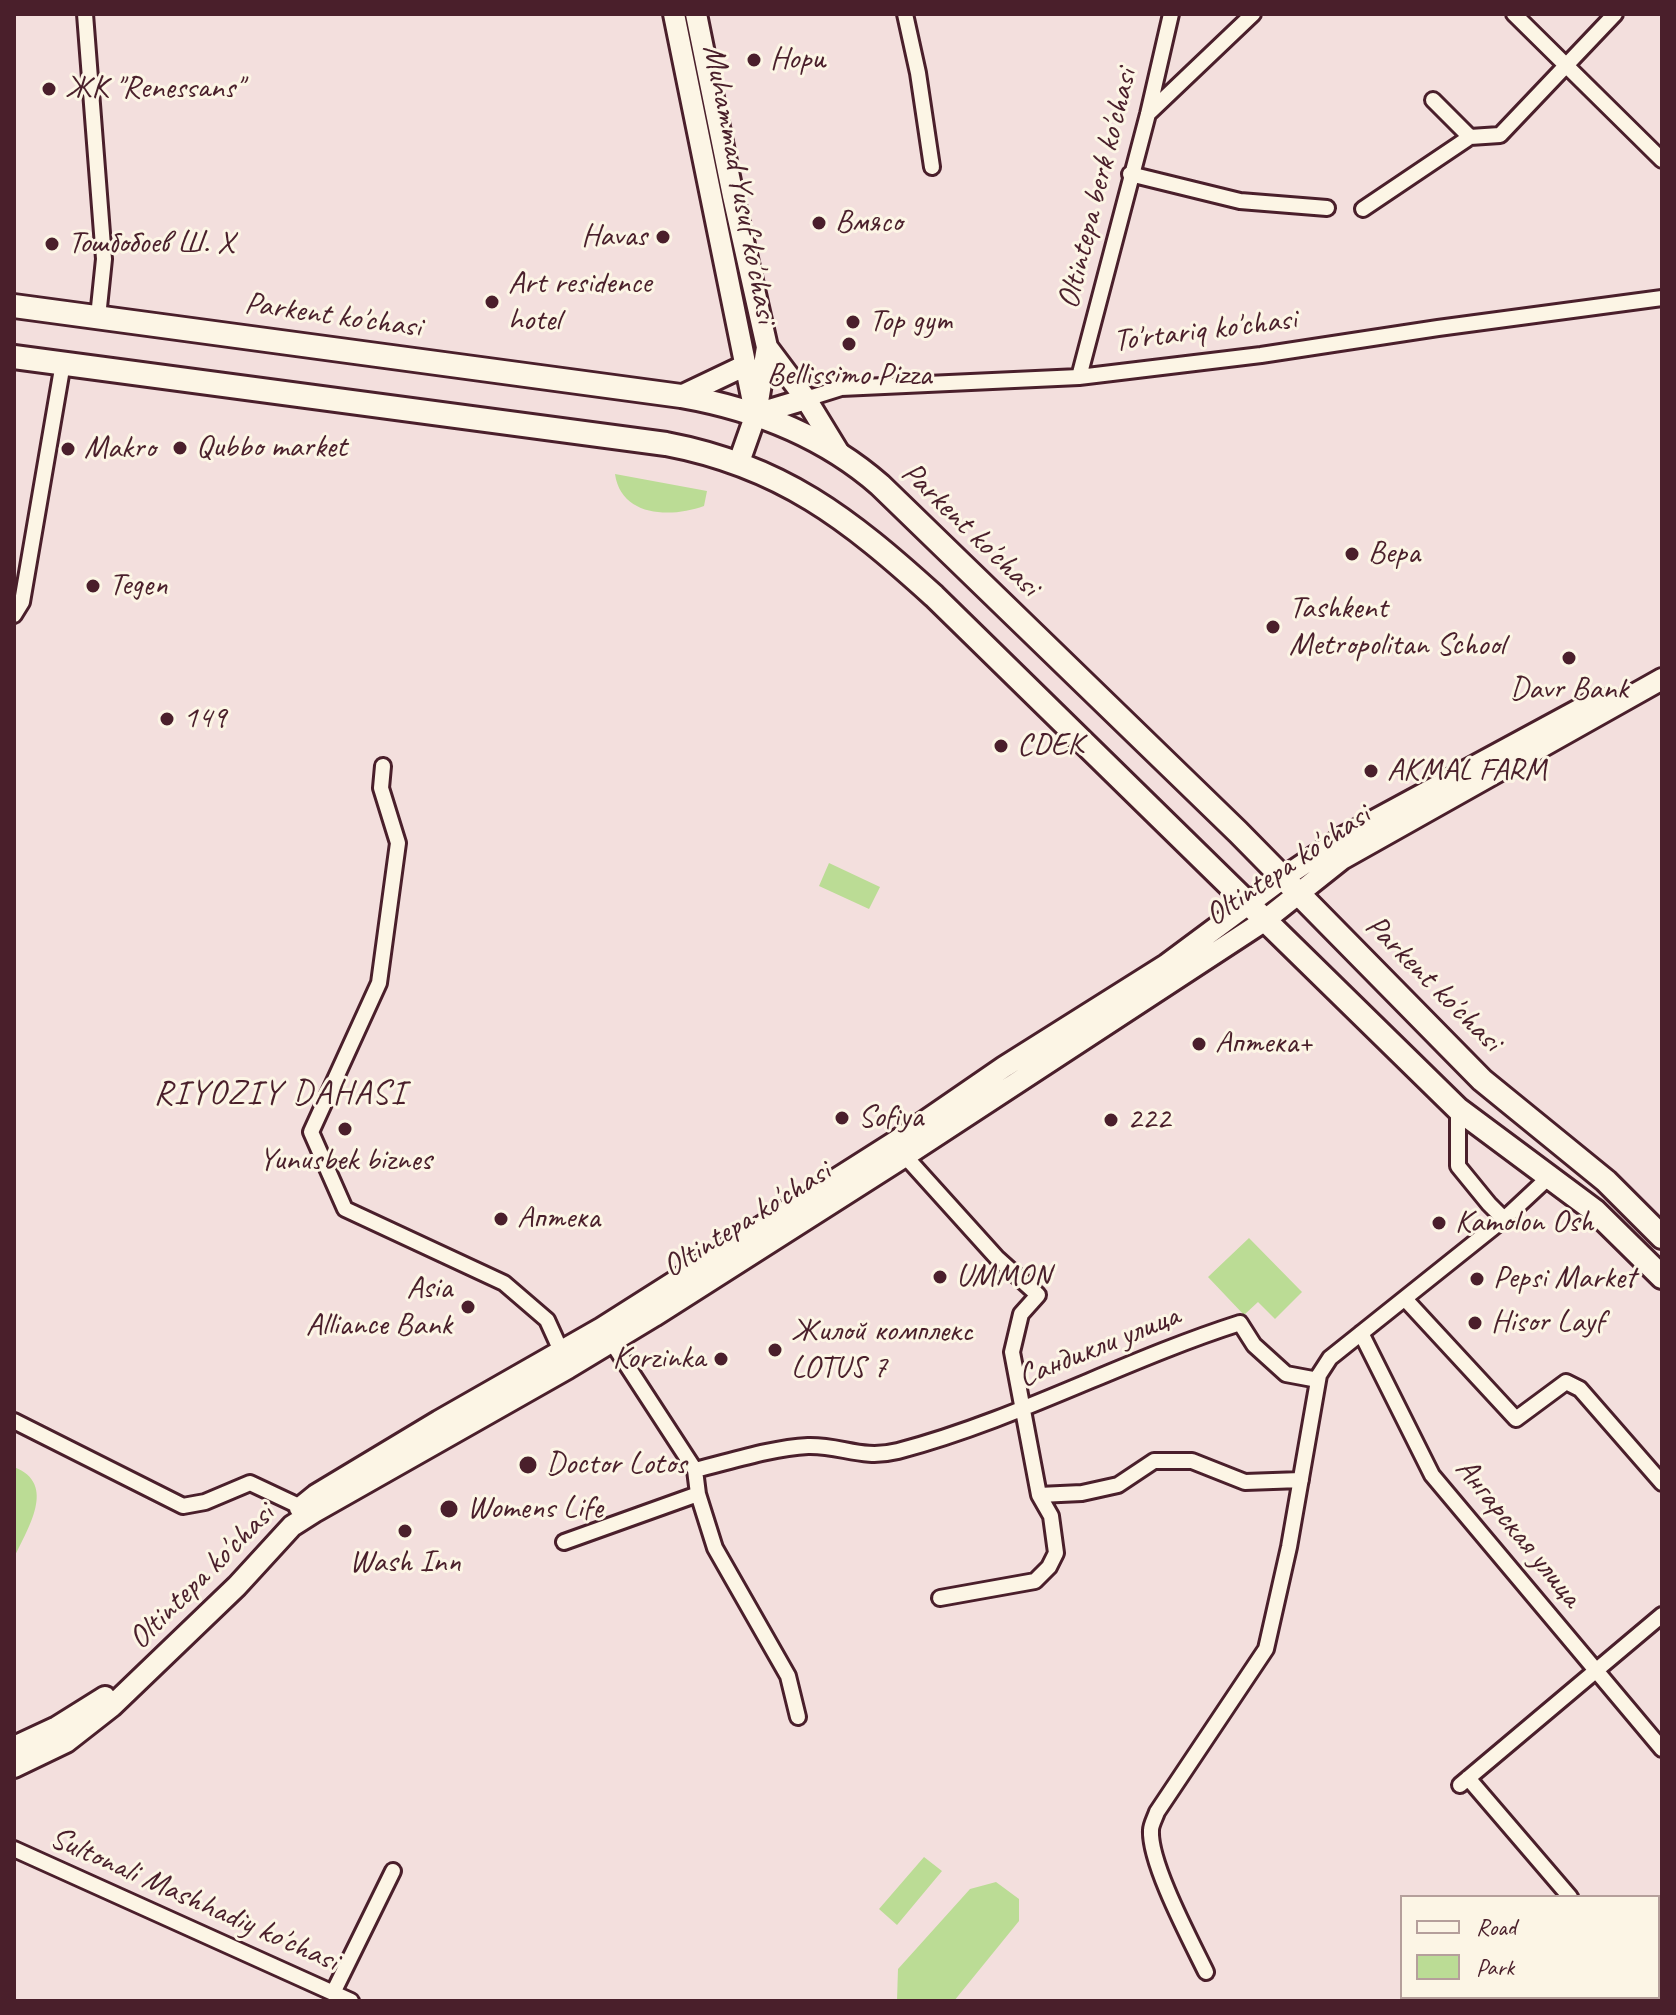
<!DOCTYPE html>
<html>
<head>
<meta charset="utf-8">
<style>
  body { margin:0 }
  #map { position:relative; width:1676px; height:2015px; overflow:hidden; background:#f3dfdd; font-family:Caveat,sans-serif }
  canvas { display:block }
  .frame { position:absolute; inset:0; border:16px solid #4a1f2b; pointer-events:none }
  .legend { position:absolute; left:1400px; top:1895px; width:260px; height:104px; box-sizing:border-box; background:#fcf5e5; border:2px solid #b59f9b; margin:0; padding:10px 14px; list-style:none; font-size:24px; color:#4a1f2b }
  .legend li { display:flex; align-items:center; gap:16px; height:40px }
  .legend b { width:40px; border:2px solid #b59f9b }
</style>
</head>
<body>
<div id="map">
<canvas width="1676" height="2015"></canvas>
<div class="frame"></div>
<ul class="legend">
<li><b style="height:10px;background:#fcf5e5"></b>Road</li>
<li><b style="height:22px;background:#bbdc95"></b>Park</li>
</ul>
</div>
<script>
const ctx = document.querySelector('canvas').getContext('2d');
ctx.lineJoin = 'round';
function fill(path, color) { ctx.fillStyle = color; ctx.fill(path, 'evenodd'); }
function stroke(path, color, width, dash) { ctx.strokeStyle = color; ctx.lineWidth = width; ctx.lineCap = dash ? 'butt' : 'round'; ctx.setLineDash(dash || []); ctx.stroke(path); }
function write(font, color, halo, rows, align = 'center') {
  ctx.font = font + ' Caveat,sans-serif'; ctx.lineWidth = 6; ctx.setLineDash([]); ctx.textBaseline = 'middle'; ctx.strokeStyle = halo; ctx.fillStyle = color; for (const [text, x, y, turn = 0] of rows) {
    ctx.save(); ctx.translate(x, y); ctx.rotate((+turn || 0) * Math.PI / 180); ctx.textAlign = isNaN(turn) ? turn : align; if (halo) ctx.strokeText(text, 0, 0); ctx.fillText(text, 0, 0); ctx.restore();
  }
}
fill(new Path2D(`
  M 615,474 L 707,491 L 704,506 C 671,518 621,517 615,474 Z
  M 829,863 L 880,887 L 869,909 L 819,886 Z
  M 1249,1238 L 1302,1292 L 1275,1319 L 1258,1302 L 1244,1315 L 1208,1277 Z
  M 14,1467 C 58,1484 27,1529 14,1558 Z
  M 924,1857 L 942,1871 L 897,1925 L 879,1909 Z
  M 996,1882 L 1019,1899 L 1019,1921 L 954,2001 L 897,2001 L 898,1969 L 970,1889 Z`), '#bbdc95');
const street = new Path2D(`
  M 85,14 L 104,259 L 98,317
  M 905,14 L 918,73 L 932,167
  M 1514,14 L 1662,160
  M 1433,100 L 1470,137
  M 1149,113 L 1253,14
  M 1130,174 L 1240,201 L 1327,208
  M 1363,209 L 1470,137 L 1500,135 L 1615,14
  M 1079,377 L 1148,114 L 1171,14
  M 806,399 L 841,388 L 1079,377 L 1261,355 L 1438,328 L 1662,298
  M 14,615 L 22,602 L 63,363
  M 383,766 L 381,788 L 398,843 L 379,983 L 311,1132 L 345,1209 L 504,1283 L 547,1320 L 562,1353
  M 1458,1109 L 1458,1166 L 1489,1204 L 1504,1219
  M 905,1156 L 997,1258 L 1038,1295 L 1021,1314 L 1012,1352 L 1039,1495 L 1051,1516 L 1056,1553 L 1049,1567 L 1035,1581 L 940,1598
  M 1406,1300 L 1516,1419 L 1566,1382 L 1580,1389 L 1662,1483
  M 1361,1333 L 1432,1475 L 1662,1749
  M 611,1341 L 695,1470 L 698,1494 L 715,1548 L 788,1676 L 798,1717
  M 14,1421 L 183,1506 L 205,1502 L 250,1483 L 301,1507
  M 695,1470 C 732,1461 771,1448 808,1446 C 842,1445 861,1460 898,1451 C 1016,1420 1124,1360 1240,1323 L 1254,1345 L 1286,1374 L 1318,1380
  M 1039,1495 L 1082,1493 L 1118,1485 L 1154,1461 L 1192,1461 L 1245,1482 L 1301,1480
  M 564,1542 L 698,1494
  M 1468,1778 L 1570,1897
  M 1460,1785 L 1662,1615
  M 14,1849 L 351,2001
  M 1206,1972 C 1191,1941 1149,1863 1151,1830 C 1151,1825 1155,1818 1157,1812 L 1266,1649 L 1289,1547 L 1319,1375 L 1330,1358 L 1504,1219 L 1549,1177
  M 333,1993 L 393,1871
  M 1656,1997 L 1660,2001`);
const secondary = new Path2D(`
  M 674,14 L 754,407
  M 696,14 L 733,196 L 767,347 L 756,414 L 739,462
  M 767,347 L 806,399 L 839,453
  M 681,396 L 744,366
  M 756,414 L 806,399
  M 300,1508 L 316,1495 L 439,1421 L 602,1328 L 895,1142 L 1004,1067 L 1166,965 L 1283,878 L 1342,838 L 1599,699
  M 14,1747 L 57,1727 L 105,1697
  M 14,1767 L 66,1742 L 112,1706 L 237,1586 L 292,1526 L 314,1512 L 568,1368 L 654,1316 L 905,1156 L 1264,921 L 1342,859 L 1662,679`);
const primary = new Path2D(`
  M 14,306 L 681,396 C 755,409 823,435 880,485 L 1238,832 L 1482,1080 L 1606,1181 L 1662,1237
  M 14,357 L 666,444 C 782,466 849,519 934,596 L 1458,1109 L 1595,1211 L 1662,1277`);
stroke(street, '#4a1f2b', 20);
stroke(secondary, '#4a1f2b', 26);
stroke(primary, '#4a1f2b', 28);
stroke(street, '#fcf5e5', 14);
stroke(secondary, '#fcf5e5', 20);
stroke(primary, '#fcf5e5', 22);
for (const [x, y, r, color] of [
  [754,60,8,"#4a1f2b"],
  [49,89,8,"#4a1f2b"],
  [819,223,8,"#4a1f2b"],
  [663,237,8,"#4a1f2b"],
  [52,244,8,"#4a1f2b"],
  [492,302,8,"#4a1f2b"],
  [853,322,8,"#4a1f2b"],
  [849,344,8,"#4a1f2b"],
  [180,448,8,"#4a1f2b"],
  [68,449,8,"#4a1f2b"],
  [1352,554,8,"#4a1f2b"],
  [93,586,8,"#4a1f2b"],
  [1273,627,8,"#4a1f2b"],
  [1569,658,8,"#4a1f2b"],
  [167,719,8,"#4a1f2b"],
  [1001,746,8,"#4a1f2b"],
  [1371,771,8,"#4a1f2b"],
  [1199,1044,8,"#4a1f2b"],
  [842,1118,8,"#4a1f2b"],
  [1111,1120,8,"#4a1f2b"],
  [345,1129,8,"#4a1f2b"],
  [501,1219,8,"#4a1f2b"],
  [1439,1223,8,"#4a1f2b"],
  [940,1277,8,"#4a1f2b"],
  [1477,1279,8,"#4a1f2b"],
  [468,1307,8,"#4a1f2b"],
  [1475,1323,8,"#4a1f2b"],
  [775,1350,8,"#4a1f2b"],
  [721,1359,8,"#4a1f2b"],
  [528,1465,10,"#4a1f2b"],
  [449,1509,10,"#4a1f2b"],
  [405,1531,8,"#4a1f2b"]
]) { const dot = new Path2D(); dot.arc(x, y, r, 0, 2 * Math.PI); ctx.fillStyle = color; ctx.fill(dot); stroke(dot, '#fcf5e5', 3); }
write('32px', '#4a1f2b', '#fcf5e5', [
  ["Нори",770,60],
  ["ЖК \"Renessans\"",65,89],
  ["Вмясо",835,223],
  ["Havas",647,237,"right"],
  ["Тошбобоев Ш. Х",68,244],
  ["Art residence",508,284],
  ["hotel",508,321],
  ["Top gym",869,322],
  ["Bellissimo Pizza",849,376,"center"],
  ["Qubbo market",196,448],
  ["Makro",84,449],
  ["Вера",1368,554],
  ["Tegen",109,586],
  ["Tashkent",1289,609],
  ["Metropolitan School",1289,646],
  ["Davr Bank",1569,690,"center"],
  ["149",183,719],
  ["CDEK",1017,746],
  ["AKMAL FARM",1387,771],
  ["Аптека+",1215,1044],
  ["Sofiya",858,1118],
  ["222",1127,1120],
  ["Yunusbek biznes",345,1161,"center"],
  ["Аптека",517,1219],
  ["Kamolon Osh",1455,1223],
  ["UMMON",956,1277],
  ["Pepsi Market",1493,1279],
  ["Asia",452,1289,"right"],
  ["Alliance Bank",452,1326,"right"],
  ["Hisor Layf",1491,1323],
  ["Жилой комплекс",791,1332],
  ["LOTUS 7",791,1369],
  ["Korzinka",705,1359,"right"],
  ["Doctor Lotos",546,1465],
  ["Womens Life",467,1509],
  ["Wash Inn",405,1563,"center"]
], 'left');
write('32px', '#4a1f2b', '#fcf5e5', [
  ["Muhammad Yusuf ko'chasi",739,184,79],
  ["Oltintepa berk ko'chasi",1098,189,-76],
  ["Parkent ko'chasi",333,316,8],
  ["To'rtariq ko'chasi",1205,331,-7],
  ["Parkent ko'chasi",970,530,44],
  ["Oltintepa ko'chasi",1288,866,-34],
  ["Parkent ko'chasi",1433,984,45],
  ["Oltintepa ko'chasi",747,1220,-32],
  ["Сандикли улица",1099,1347,-22],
  ["Ангарская улица",1518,1533,51],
  ["Oltintepa ko'chasi",202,1577,-45],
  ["Sultonali Mashhadiy ko'chasi",194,1900,24]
]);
ctx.letterSpacing = '2px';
write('34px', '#4a1f2b', '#fcf5e5', [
  ["RIYOZIY DAHASI",280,1094]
]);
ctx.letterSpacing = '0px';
</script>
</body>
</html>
